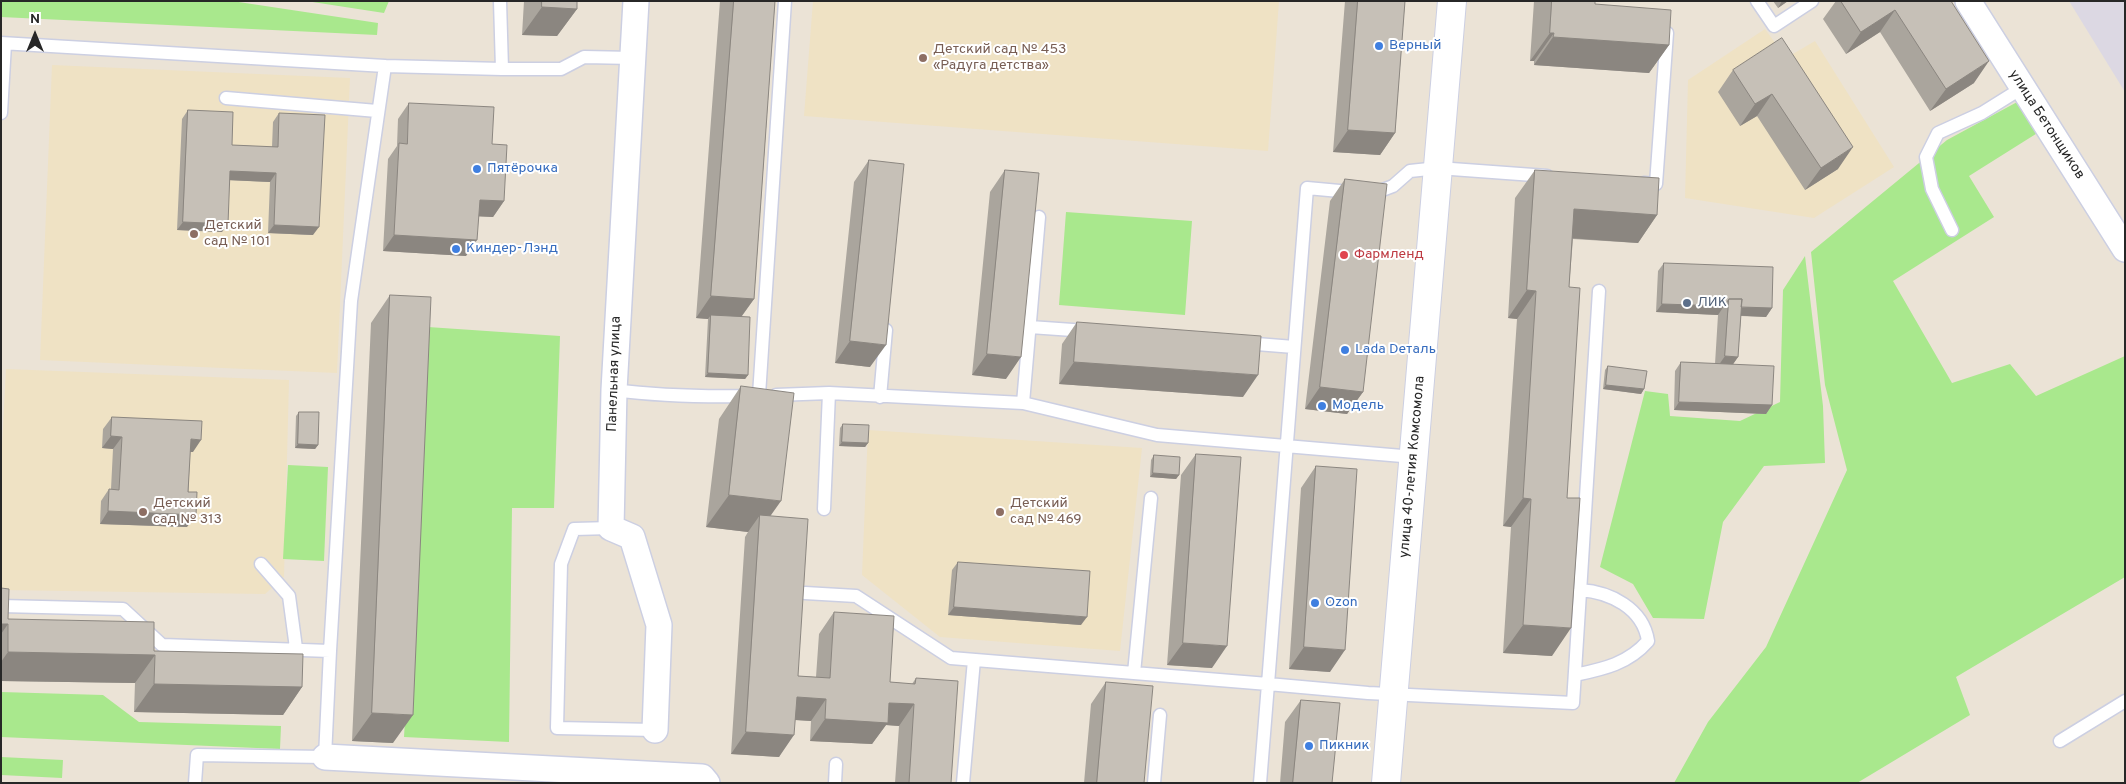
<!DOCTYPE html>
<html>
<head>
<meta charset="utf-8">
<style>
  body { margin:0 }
  #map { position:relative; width:2126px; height:784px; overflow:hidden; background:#ebe3d6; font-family:Overpass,sans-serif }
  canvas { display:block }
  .frame { position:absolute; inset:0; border:2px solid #272727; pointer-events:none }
  .north { position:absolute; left:10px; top:10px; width:50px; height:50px; -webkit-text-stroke:4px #fff; paint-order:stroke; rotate:0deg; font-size:14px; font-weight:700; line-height:20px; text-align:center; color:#272727 }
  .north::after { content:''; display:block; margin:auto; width:18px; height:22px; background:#272727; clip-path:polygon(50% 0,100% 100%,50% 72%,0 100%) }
</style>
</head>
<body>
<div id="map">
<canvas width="2126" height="784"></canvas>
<div class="frame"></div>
<div class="north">N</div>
</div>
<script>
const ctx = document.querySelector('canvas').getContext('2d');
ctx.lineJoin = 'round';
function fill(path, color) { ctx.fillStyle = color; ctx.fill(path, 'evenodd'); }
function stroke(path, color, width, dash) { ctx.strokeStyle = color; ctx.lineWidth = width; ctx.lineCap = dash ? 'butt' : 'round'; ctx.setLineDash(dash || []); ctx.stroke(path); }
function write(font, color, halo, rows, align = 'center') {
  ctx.font = font + ' Overpass,sans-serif'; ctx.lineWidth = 4; ctx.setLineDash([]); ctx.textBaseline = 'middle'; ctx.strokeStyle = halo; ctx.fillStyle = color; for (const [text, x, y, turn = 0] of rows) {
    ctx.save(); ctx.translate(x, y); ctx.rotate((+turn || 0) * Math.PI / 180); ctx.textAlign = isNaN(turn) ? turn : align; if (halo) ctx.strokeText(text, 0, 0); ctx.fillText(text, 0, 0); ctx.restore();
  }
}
fill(new Path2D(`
  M 2069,1 L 2125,1 L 2125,92 Z`), '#dcd8e3');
fill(new Path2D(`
  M 813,1 L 1279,1 L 1268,151 L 804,116 Z
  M 1765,29 L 1786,58 L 1815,41 L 1894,167 L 1814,218 L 1685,198 L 1688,80 Z
  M 52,65 L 350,78 L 337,373 L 40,360 Z
  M 6,369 L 289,380 L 284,577 L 265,594 L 1,590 L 1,465 Z
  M 868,430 L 1142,448 L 1120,651 L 940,637 L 862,575 Z`), '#efe2c4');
fill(new Path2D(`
  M 1,1 L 232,1 L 378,23 L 377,35 L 1,17 Z
  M 306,1 L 389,1 L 384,13 Z
  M 2019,101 L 2039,132 L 1969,176 L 1994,217 L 1893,281 L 1952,383 L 2010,364 L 2036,396 L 2125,356 L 2125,577 L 1956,677 L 1970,715 L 1857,783 L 1674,783 L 1708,722 L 1766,647 L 1847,470 L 1825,385 L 1811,252 L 1947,140 Z
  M 1066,212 L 1192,221 L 1185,315 L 1059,305 Z
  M 1805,256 L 1823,406 L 1825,463 L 1764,466 L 1723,522 L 1704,619 L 1653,618 L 1633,584 L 1600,567 L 1645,391 L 1668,394 L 1670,416 L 1740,421 L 1780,402 L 1783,290 Z
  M 428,327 L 560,336 L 554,508 L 512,508 L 509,742 L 404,737 Z
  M 288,465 L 328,467 L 324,561 L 283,559 Z
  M 1,692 L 103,695 L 139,722 L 281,726 L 280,749 L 1,737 Z
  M 1,757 L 63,760 L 62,778 L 1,775 Z`), '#a9e88d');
const service = new Path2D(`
  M 500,1 L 502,69
  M 1757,1 L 1774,26 L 1812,1
  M 1,43 L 385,66 L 502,69 L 561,69 L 584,57 L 633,58
  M 226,98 L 377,111
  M 1,113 L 5,44
  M 1547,176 L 1438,168 L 1410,171 L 1393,186 L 1372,194 L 1307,188 L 1268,684 L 1368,693 L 1573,703 L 1599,291
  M 1644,183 L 1656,184 L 1667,33
  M 1952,230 L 1932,189 L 1926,157 L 1938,133 L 1982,113 L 2022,88
  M 1030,327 L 1087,331
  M 1244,343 L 1294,347
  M 614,390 C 660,396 704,397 751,396
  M 759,395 L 785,1
  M 776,395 L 829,393 L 1023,403 L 1157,435 L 1414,457
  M 880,397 L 886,330
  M 1023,403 L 1039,217
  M 824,509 L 829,393
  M 611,528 L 574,529 L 561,564 L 557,728 L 655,730
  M 261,564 L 289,596 L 296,648
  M 805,593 L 856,596 L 951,658 L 1268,684 L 1260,783
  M 1,606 L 123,609 L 162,645 L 330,651 L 325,757 L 197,755 L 195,783
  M 330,651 L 351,301 L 385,66
  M 1134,673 L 1151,498
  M 1575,675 C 1603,669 1628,664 1648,641 C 1643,608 1610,592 1580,590
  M 2060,741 L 2125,701
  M 835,783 L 836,764
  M 963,783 L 974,660
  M 1154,783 L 1160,715`);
const minor = new Path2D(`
  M 636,1 L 614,390 L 611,528 L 632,537 L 659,625 L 655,730
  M 1968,1 L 2125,249
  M 325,757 L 702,777 L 707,783`);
const secondary = new Path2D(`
  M 1386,783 L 1452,1`);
stroke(service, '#cccfe2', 15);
stroke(minor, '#cccfe2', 28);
stroke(secondary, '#cccfe2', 30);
stroke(service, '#fff', 12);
stroke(minor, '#fff', 25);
stroke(secondary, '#fff', 28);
fill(new Path2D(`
  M 524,1 L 577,1 L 577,9 L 557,36 L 522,35 Z
  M 720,1 L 775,1 L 754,299 L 742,316 L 748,375 L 745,379 L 705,377 L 708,319 L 696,318 Z
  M 1345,1 L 1405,1 L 1395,133 L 1380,155 L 1333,152 Z
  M 1534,1 L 1595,1 L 1595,4 L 1669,45 L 1649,73 L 1534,65 L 1534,61 L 1530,61 Z
  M 1773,1 L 1788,1 L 1778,8 Z
  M 1836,1 L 1951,1 L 1974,83 L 1930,111 L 1880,32 L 1846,54 L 1823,19 Z
  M 1782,38 L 1838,169 L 1805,190 L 1757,116 L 1740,126 L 1718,92 L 1733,70 Z
  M 409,103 L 492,144 L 504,201 L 493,217 L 479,216 L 466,256 L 383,251 L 388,159 L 397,146 L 398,119 Z
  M 188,110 L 232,145 L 272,147 L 273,122 L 279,113 L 313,235 L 268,233 L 270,182 L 230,180 L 222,232 L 177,230 L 182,119 Z
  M 869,160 L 870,367 L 835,363 L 854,182 Z
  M 1005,170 L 1006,379 L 972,375 L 990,192 Z
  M 1535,170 L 1657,215 L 1638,243 L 1573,239 L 1569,287 L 1552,656 L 1503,653 L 1511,527 L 1503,526 L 1517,319 L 1508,318 L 1515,198 Z
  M 1345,179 L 1363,392 L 1347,414 L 1305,409 L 1330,201 Z
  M 1664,263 L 1772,308 L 1766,317 L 1741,316 L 1738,357 L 1733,364 L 1772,405 L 1766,414 L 1674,410 L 1675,371 L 1681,362 L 1715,364 L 1718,315 L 1656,312 L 1658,271 Z
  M 390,295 L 393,743 L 352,741 L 371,323 Z
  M 1077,322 L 1243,397 L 1059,384 L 1062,344 Z
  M 1608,366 L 1644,389 L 1641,394 L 1603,389 L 1605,370 Z
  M 741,386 L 770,516 L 798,676 L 816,677 L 819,634 L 834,612 L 890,682 L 912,684 L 916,678 L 951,783 L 895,783 L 899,726 L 886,725 L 872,744 L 810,741 L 811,721 L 795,720 L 779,757 L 731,754 L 745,537 L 748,532 L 706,527 L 719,419 Z
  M 299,412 L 318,445 L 315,449 L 295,448 L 296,416 Z
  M 112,417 L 193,452 L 190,452 L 187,527 L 100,524 L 101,501 L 109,489 L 111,489 L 113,449 L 102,448 L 103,429 Z
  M 843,424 L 868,443 L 865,447 L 839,446 L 840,428 Z
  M 1196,454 L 1212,668 L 1167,665 L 1181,475 Z
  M 1154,455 L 1179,475 L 1176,479 L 1150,477 L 1151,460 Z
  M 1316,466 L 1330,672 L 1289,669 L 1301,488 Z
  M 958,562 L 1081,625 L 948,615 L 952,570 Z
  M 1,588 L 8,619 L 154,651 L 302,687 L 283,715 L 134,712 L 135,683 L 1,681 Z
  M 1106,682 L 1144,783 L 1084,783 L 1091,704 Z
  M 1301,700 L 1332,783 L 1280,783 L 1285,722 Z`), '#aaa59d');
fill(new Path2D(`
  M 1782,1 L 1788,1 L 1778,8 Z
  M 542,7 L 577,9 L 557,36 L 522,35 Z
  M 1895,10 L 1880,32 L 1846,54 L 1861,32 Z
  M 1550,33 L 1554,33 L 1534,61 L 1530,61 Z
  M 1553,37 L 1669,45 L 1649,73 L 1534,65 Z
  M 1989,61 L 1974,83 L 1930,111 L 1946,89 Z
  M 1772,94 L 1757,116 L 1740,126 L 1755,104 Z
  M 1348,130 L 1395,133 L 1380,155 L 1333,152 Z
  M 1853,147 L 1838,169 L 1805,190 L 1821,168 Z
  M 230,171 L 276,173 L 270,182 L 225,180 Z
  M 480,200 L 504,201 L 493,217 L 468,216 Z
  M 1574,209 L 1657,215 L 1638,243 L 1555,237 Z
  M 183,222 L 228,224 L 222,232 L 177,230 Z
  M 274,225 L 319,227 L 313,235 L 268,233 Z
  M 394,235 L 477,240 L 466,256 L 383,251 Z
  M 1527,290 L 1536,291 L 1517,319 L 1508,318 Z
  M 711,296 L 754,299 L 738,321 L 711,315 L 708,319 L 696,318 Z
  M 1662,304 L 1724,306 L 1718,315 L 1656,312 Z
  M 1729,306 L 1772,308 L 1766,317 L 1728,315 Z
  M 850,341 L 886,345 L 870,367 L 835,363 Z
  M 987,354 L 1021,357 L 1006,379 L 972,375 Z
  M 1725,356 L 1738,357 L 1727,373 L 1714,372 Z
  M 1074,362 L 1258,375 L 1243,397 L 1059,384 Z
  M 708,373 L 748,375 L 745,379 L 705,377 Z
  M 1606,385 L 1644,389 L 1641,394 L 1603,389 Z
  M 1320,387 L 1363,392 L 1347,414 L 1305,409 Z
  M 1679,402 L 1772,405 L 1766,414 L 1674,410 Z
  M 111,436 L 122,437 L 113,449 L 102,448 Z
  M 191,439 L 201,440 L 193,452 L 182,452 Z
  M 842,442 L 868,443 L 865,447 L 839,446 Z
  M 298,444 L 318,445 L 315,449 L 295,448 Z
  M 1153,473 L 1179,475 L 1176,479 L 1150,477 Z
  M 729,495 L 781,501 L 759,532 L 760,515 L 748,532 L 706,527 Z
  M 1523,498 L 1531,499 L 1511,527 L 1503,526 Z
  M 108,511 L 196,515 L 187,527 L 100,524 Z
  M 954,607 L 1087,617 L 1081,625 L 948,615 Z
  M 1,624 L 8,624 L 1,634 Z
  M 1523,625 L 1571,628 L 1552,656 L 1503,653 Z
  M 1183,643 L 1227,646 L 1212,668 L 1167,665 Z
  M 1304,647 L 1345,650 L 1330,672 L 1289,669 Z
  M 8,652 L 155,655 L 135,683 L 1,681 L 1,662 Z
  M 154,684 L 302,687 L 283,715 L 134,712 Z
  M 797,697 L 826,699 L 811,721 L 781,719 Z
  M 889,703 L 914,704 L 899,726 L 886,725 L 872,744 L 810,741 L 825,719 Z
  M 372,713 L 413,715 L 393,743 L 352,741 Z
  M 746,732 L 794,735 L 779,757 L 731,754 Z`), '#8b8680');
const building = new Path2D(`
  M 542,1 L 577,1 L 577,9 L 542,7 Z
  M 734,1 L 775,1 L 754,299 L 711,296 Z
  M 1358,1 L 1405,1 L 1395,133 L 1348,130 Z
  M 1552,1 L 1595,1 L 1595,4 L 1671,10 L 1669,45 L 1553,37 L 1554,33 L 1550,33 Z
  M 1841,1 L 1951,1 L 1989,61 L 1946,89 L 1895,10 L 1861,32 Z
  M 1782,38 L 1853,147 L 1821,168 L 1772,94 L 1755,104 L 1733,70 Z
  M 409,103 L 494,107 L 492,144 L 507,145 L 504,201 L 480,200 L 477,240 L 394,235 L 399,143 L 407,144 Z
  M 188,110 L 233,112 L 232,145 L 278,147 L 279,113 L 325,115 L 319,227 L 274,225 L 276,173 L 230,171 L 228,224 L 183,222 Z
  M 869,160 L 904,164 L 886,345 L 850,341 Z
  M 1005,170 L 1039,173 L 1021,357 L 987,354 Z
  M 1535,170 L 1659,178 L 1657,215 L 1574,209 L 1569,287 L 1580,288 L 1567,498 L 1580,498 L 1571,628 L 1523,625 L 1531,499 L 1523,498 L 1536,291 L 1527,290 Z
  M 1345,179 L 1387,184 L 1363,392 L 1320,387 Z
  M 1664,263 L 1773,267 L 1772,308 L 1741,307 L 1742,299 L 1729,299 L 1724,306 L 1662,304 Z
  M 390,295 L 431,297 L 413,715 L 372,713 Z
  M 1729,299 L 1742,299 L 1738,357 L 1725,356 Z
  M 711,315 L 750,317 L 748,375 L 708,373 Z
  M 1077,322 L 1261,336 L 1258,375 L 1074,362 Z
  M 1681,362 L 1774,366 L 1772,405 L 1679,402 Z
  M 1608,366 L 1647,371 L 1644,389 L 1606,385 Z
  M 741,386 L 794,393 L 781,501 L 729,495 Z
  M 299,412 L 319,412 L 318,445 L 298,444 Z
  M 112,417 L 202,421 L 201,440 L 191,439 L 188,492 L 197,492 L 196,515 L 108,511 L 109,489 L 119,490 L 122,437 L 111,436 Z
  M 843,424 L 869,425 L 868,443 L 842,442 Z
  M 1196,454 L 1241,457 L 1227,646 L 1183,643 Z
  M 1154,455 L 1180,457 L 1179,475 L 1153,473 Z
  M 1316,466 L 1357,469 L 1345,650 L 1304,647 Z
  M 760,515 L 808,519 L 798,676 L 830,678 L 834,612 L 894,616 L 890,682 L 915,684 L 916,678 L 958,681 L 951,783 L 909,783 L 914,704 L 889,703 L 888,723 L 825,719 L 826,699 L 797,697 L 794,735 L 746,732 Z
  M 958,562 L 1090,571 L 1087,617 L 954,607 Z
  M 1,588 L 9,589 L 8,619 L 154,622 L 154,651 L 303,654 L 302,687 L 154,684 L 155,655 L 8,652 L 8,624 L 1,624 Z
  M 1106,682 L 1153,686 L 1144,783 L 1097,783 Z
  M 1301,700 L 1340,703 L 1332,783 L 1293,783 Z`);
fill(building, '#c6c0b7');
stroke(building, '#8b8680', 1);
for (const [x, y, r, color] of [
  [1379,46,5,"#3f7fe0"],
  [923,58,5,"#8d6e63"],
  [477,169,5,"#3f7fe0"],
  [194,234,5,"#8d6e63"],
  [456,249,5,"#3f7fe0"],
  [1344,255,5,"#e0444e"],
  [1687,303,5,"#5c6f8a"],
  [1345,350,5,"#3f7fe0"],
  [1322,406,5,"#3f7fe0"],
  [143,512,5,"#8d6e63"],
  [1000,512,5,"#8d6e63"],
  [1315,603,5,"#3f7fe0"],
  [1309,746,5,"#3f7fe0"]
]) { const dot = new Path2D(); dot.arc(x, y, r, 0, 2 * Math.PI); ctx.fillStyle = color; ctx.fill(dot); stroke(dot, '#fff', 2); }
write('14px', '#366cbe', '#fff', [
  ["Верный",1389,46],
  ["Пятёрочка",487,169],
  ["Киндер-Лэнд",466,249],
  ["Lada Dеталь",1355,350],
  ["Модель",1332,406],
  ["Ozon",1325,603],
  ["Пикник",1319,746]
], 'left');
write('14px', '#785e54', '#fff', [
  ["Детский сад № 453",933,50],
  ["«Радуга детства»",933,66],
  ["Детский",204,226],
  ["сад № 101",204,242],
  ["Детский",153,504],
  ["сад № 313",153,520],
  ["Детский",1010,504],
  ["сад № 469",1010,520]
], 'left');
write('14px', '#272727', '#fff', [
  ["улица Бетонщиков",2046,125,57],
  ["Панельная улица",615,374,-88],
  ["улица 40-летия Комсомола",1413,467,-85]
]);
write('14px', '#be3a42', '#fff', [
  ["Фармленд",1354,255]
], 'left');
write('14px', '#4e5e75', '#fff', [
  ["ЛИК",1697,303]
], 'left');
</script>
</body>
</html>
